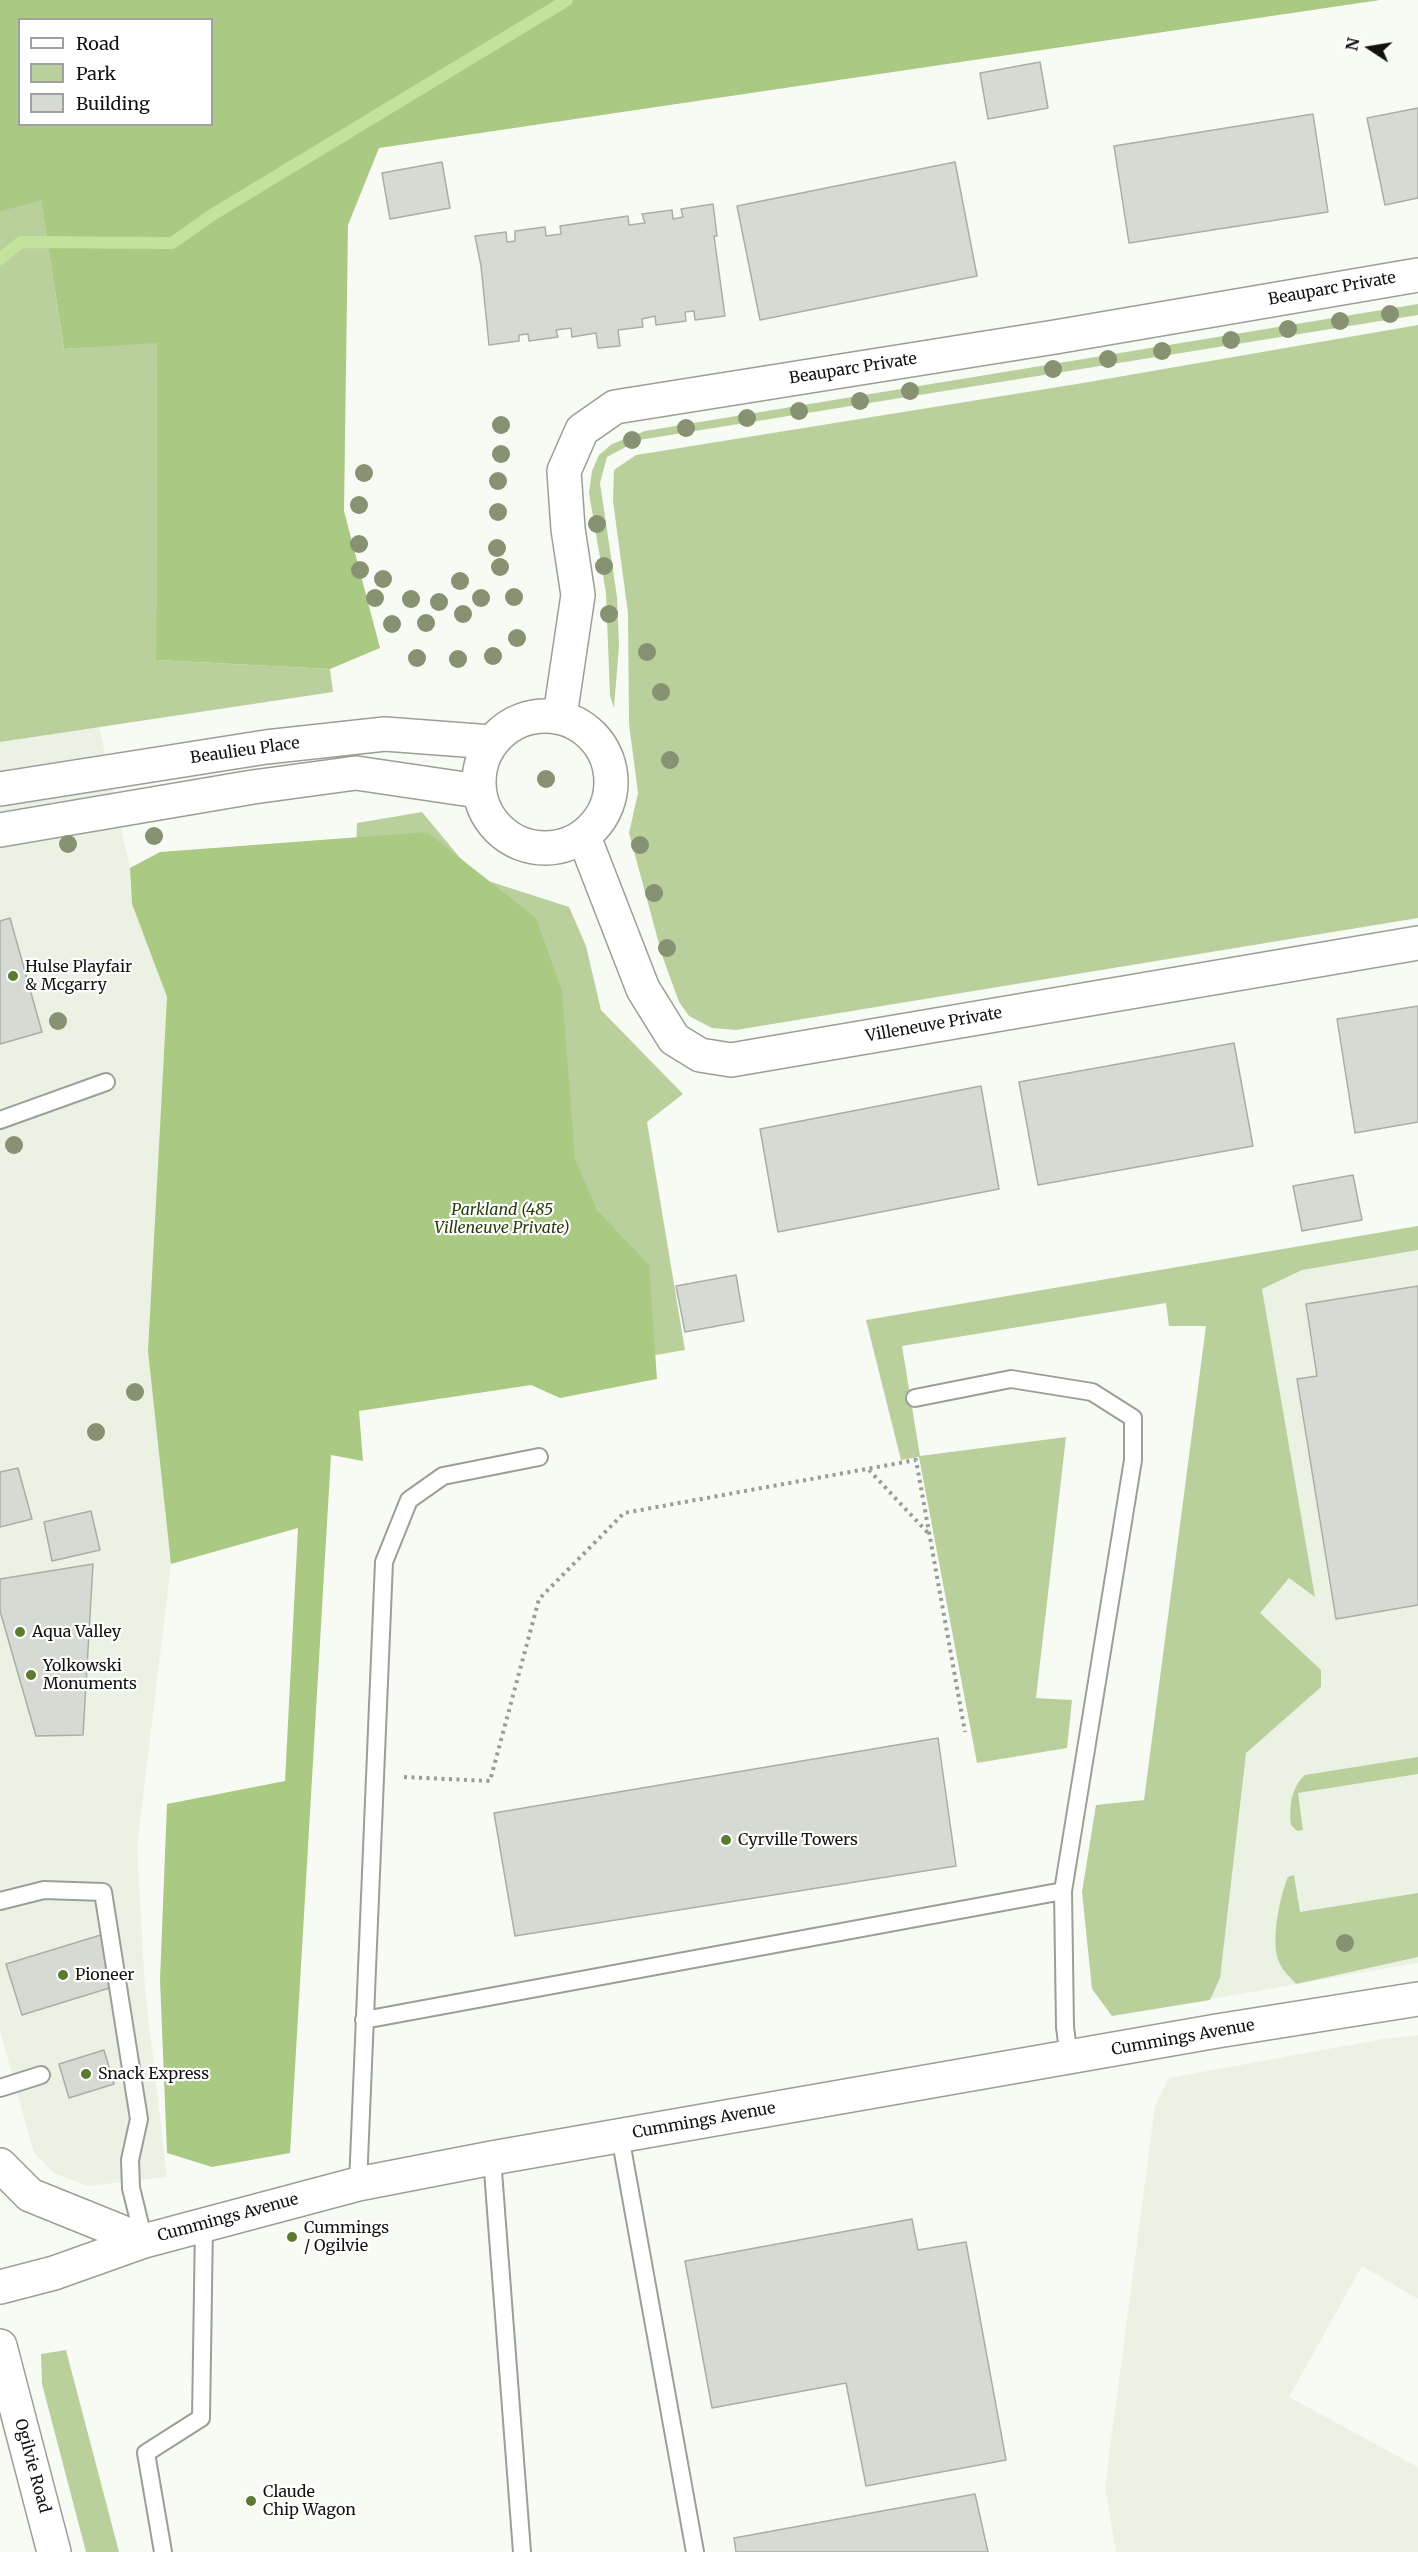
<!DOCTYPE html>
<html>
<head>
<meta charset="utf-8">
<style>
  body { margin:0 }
  #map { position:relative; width:1418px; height:2552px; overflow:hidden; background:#f8fbf4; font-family:Merriweather,serif }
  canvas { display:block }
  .legend { position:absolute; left:18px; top:18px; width:195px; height:108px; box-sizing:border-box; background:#fff; border:2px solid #a0a19f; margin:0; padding:8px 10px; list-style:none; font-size:18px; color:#121310 }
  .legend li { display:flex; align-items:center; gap:12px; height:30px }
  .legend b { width:30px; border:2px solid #a0a19f }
  .north { position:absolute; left:1340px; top:18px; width:60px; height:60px; -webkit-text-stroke:4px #fff; paint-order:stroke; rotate:282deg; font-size:16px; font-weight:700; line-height:24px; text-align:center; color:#121310 }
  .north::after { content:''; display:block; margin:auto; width:21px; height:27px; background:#121310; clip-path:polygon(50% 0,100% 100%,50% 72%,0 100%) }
</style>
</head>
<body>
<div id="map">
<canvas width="1418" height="2552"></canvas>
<ul class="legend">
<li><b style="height:8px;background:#fff"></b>Road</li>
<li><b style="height:16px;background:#b9d09d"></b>Park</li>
<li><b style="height:16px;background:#d6dad2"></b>Building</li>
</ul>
<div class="north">N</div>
</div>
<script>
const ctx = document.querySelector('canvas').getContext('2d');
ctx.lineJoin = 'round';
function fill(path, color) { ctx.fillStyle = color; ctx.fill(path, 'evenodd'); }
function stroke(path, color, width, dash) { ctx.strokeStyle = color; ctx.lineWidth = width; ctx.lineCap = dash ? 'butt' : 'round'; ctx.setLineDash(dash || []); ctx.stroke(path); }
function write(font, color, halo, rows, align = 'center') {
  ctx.font = font + ' Merriweather,serif'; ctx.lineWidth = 4.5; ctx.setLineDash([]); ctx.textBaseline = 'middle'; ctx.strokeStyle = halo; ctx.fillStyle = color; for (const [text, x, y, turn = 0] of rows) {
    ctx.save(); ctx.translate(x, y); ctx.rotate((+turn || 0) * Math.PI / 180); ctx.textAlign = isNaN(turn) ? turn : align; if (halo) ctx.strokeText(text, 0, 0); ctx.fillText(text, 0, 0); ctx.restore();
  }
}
fill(new Path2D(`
  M 99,726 L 130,868 L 132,904 L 167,997 L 171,1564 L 137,1847 L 145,1989 L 167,2177 L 87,2186 L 54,2173 L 34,2153 L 0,2031 L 0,742 Z
  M 1418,1226 L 1418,1963 L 1154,2009 L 1248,1255 Z
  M 1418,2035 L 1418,2299 L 1362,2266 L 1289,2397 L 1418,2467 L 1418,2552 L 1116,2552 L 1105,2487 L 1155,2106 L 1169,2078 L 1383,2039 Z`), '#ebf2e3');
fill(new Path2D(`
  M 41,199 L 64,349 L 157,342 L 156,660 L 330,669 L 333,692 L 0,742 L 0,212 Z
  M 1418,304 L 1418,315 L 639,440 L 607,457 L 600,483 L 617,597 L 619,646 L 614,708 L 610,696 L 606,593 L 589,493 L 592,471 L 599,455 L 612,444 L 645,431 Z
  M 1418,325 L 1418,918 L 736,1030 L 712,1028 L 689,1016 L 679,1002 L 662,955 L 629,833 L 638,793 L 629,724 L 628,613 L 613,501 L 614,470 L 636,455 L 1083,383 Z
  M 422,812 L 476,877 L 569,907 L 586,946 L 601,1010 L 683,1094 L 647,1122 L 685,1350 L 334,1410 L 357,823 Z
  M 1418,1226 L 1418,1250 L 1302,1270 L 1262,1289 L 1315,1597 L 1289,1578 L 1260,1613 L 1321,1670 L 1321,1687 L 1246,1753 L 1220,1978 L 1210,2000 L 1112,2016 L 1092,1989 L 1082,1892 L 1096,1805 L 1144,1800 L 1206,1326 L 1169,1326 L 1166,1303 L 902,1346 L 920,1456 L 1066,1437 L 1036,1698 L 1072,1700 L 1067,1748 L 977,1763 L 919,1457 L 901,1460 L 866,1320 Z
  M 1418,1757 L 1418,1774 L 1298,1793 L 1303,1830 L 1297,1831 L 1291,1825 C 1289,1808 1291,1787 1305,1775 Z
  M 1294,1875 L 1300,1912 L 1418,1893 L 1418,1957 L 1296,1984 C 1290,1977 1282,1970 1279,1962 C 1270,1943 1280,1895 1288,1877 Z
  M 66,2350 L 119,2552 L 86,2552 L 42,2384 L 41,2354 Z`), '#b9d09d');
fill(new Path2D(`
  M 0,0 L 1380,0 L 379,148 L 348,225 L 344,511 L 380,648 L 330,669 L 156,660 L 157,343 L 64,349 L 41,200 L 0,212 ZM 20,20 L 212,20 L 212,124 L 20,124 Z
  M 427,832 L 536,918 L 562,991 L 575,1159 L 597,1210 L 649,1265 L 657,1379 L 560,1398 L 531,1385 L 359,1411 L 363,1461 L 331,1455 L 290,2153 L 212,2167 L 167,2153 L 160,1980 L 167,1804 L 285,1781 L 298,1528 L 171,1564 L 148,1351 L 167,997 L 132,904 L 130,868 L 160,852 Z`), '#aaca83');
stroke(new Path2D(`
  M 0,259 L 21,242 L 172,243 L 212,215 L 567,0`), '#c3e39c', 12);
const building = new Path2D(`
  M 1040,62 L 1048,108 L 988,119 L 980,73 Z
  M 1418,108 L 1418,198 L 1385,205 L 1367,118 Z
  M 1313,114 L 1328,212 L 1129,243 L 1114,146 Z
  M 442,162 L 450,208 L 390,219 L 382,173 Z
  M 955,162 L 977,276 L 760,320 L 737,206 Z
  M 713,204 L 717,236 L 714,236 L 725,316 L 695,320 L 694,311 L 685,312 L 686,321 L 656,325 L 655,316 L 642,319 L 643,327 L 618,330 L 620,346 L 598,348 L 596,333 L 572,337 L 571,328 L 556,330 L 558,337 L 529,341 L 528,334 L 519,335 L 519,341 L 489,345 L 481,266 L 475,236 L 506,232 L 507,242 L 515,241 L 515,231 L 545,227 L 546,236 L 561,234 L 560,226 L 628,216 L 629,225 L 645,223 L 642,214 L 672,210 L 673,219 L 683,217 L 681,209 Z
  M 10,918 L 42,1032 L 0,1044 L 0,921 Z
  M 1418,1006 L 1418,1122 L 1355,1133 L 1337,1019 Z
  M 1234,1043 L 1253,1146 L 1038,1185 L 1019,1082 Z
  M 981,1086 L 999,1189 L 778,1232 L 760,1129 Z
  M 1353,1175 L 1362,1220 L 1302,1231 L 1293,1186 Z
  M 736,1275 L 744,1321 L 685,1332 L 676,1286 Z
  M 1418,1286 L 1418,1605 L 1336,1619 L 1297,1379 L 1317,1376 L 1306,1304 Z
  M 18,1468 L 32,1519 L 0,1527 L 0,1472 Z
  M 91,1511 L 100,1550 L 52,1561 L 44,1522 Z
  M 93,1564 L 83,1735 L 36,1736 L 0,1611 L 0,1579 Z
  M 938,1738 L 956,1866 L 515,1936 L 494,1813 Z
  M 104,1934 L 119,1985 L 22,2015 L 6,1964 Z
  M 104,2050 L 114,2084 L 69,2098 L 59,2064 Z
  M 912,2219 L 918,2250 L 966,2242 L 1006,2460 L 866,2486 L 846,2383 L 712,2408 L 685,2261 Z
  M 975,2494 L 988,2552 L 736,2552 L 734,2538 Z`);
fill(building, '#d6dad2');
stroke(building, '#abaea7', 1.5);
const lane = new Path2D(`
  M 0,1120 L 106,1082
  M 915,1398 L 1011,1379 L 1092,1392 L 1133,1418 L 1133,1460 L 1063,1891 L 1065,2027 L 1069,2058
  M 0,1901 L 44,1890 L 103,1892 L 139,2119 L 130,2160 L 131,2188 L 144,2241
  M 364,2020 L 1063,1891
  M 0,2088 L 41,2075
  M 620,2136 L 695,2552
  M 492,2158 L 522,2552
  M 358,2184 L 384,1562 L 409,1500 L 443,1476 L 539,1457
  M 163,2552 L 146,2453 L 201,2418 L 204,2225`);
const street = new Path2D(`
  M479 782a66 66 0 1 1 132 0a66 66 0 1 1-132 0Z
  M 560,716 L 578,595 L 568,529 L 564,471 L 582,430 L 615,407 L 1055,337 L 1418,275
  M 0,789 L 266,747 L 385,734 L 491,742
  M 0,830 L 253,787 L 356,773 L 478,791
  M 584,837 L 643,989 L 674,1039 L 700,1055 L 731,1060 L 1418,943`);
const secondary = new Path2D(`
  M 0,2165 L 30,2195 L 144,2241
  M 0,2287 L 54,2273 L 144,2241 L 358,2184 L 492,2158 L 1217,2031 L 1418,1999
  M 0,2346 L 54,2552`);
stroke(lane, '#9b9f98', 20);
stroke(street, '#9b9f98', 36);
stroke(secondary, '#9b9f98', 36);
stroke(new Path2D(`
  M 869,1470 L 928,1533
  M 404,1777 L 490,1781 L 539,1599 L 624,1513 L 916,1460 L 965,1732`), '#999b96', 4, [3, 4.5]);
stroke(lane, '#fff', 16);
stroke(street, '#fff', 33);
stroke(secondary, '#fff', 33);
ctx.fillStyle = '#869272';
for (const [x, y] of [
  [1390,314],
  [1340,321],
  [1288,329],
  [1231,340],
  [1162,351],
  [1108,359],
  [1053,369],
  [910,391],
  [860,401],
  [799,411],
  [747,418],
  [501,425],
  [686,428],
  [632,440],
  [501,454],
  [364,473],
  [498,481],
  [359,505],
  [498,512],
  [597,524],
  [359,544],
  [497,548],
  [604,566],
  [500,567],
  [360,570],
  [383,579],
  [460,581],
  [514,597],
  [375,598],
  [481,598],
  [411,599],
  [439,602],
  [463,614],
  [609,614],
  [426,623],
  [392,624],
  [517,638],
  [647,652],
  [493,656],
  [417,658],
  [458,659],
  [661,692],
  [670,760],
  [546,779],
  [154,836],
  [68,844],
  [640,845],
  [654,893],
  [667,948],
  [58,1021],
  [14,1145],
  [135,1392],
  [96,1432],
  [1345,1943]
]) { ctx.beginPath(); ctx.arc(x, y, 9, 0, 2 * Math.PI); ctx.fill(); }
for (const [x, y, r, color] of [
  [13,976,6,"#5c7b30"],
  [20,1632,6,"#5c7b30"],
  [31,1675,6,"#5c7b30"],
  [726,1840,6,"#5c7b30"],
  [63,1975,6,"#5c7b30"],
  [86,2074,6,"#5c7b30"],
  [292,2237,6,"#5c7b30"],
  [251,2501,6,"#5c7b30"]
]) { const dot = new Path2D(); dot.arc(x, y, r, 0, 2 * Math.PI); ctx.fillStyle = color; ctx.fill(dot); stroke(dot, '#fff', 2); }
write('16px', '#121310', '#fff', [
  ["Beauparc Private",1332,289,-10],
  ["Beauparc Private",853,369,-9],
  ["Beaulieu Place",245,751,-8],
  ["Villeneuve Private",934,1025,-10],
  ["Cummings Avenue",1183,2038,-10],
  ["Cummings Avenue",704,2121,-10],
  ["Cummings Avenue",228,2218,-15],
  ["Ogilvie Road",32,2466,75]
]);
write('16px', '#121310', '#fff', [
  ["Hulse Playfair",25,967],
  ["& Mcgarry",25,985],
  ["Aqua Valley",32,1632],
  ["Yolkowski",43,1666],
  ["Monuments",43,1684],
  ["Cyrville Towers",738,1840],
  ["Pioneer",75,1975],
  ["Snack Express",98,2074],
  ["Cummings",304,2228],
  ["/ Ogilvie",304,2246],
  ["Claude",263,2492],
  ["Chip Wagon",263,2510]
], 'left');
write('italic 16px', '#283c07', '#fff', [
  ["Parkland (485",502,1210],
  ["Villeneuve Private)",502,1228]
]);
</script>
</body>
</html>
